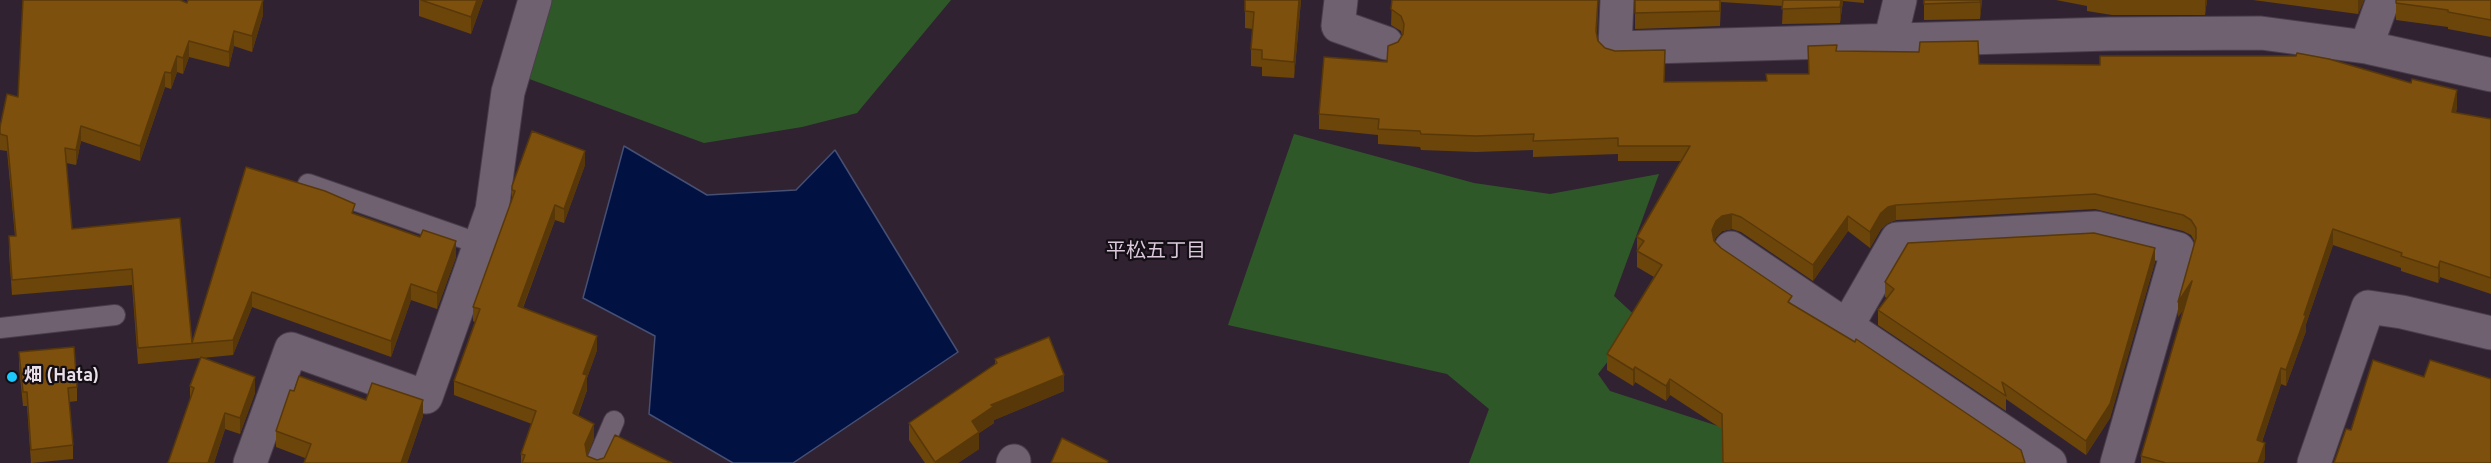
<!DOCTYPE html>
<html>
<head>
<meta charset="utf-8">
<style>
  body { margin:0 }
  canvas { display:block; background:#302231 }
</style>
</head>
<body>
<canvas width="2491" height="463"></canvas>
<script>
const ctx = document.querySelector('canvas').getContext('2d');
ctx.lineJoin = 'round';
function fill(path, color) { ctx.fillStyle = color; ctx.fill(path, 'evenodd'); }
function stroke(path, color, width, dash) { ctx.strokeStyle = color; ctx.lineWidth = width; ctx.lineCap = dash ? 'butt' : 'round'; ctx.setLineDash(dash || []); ctx.stroke(path); }
function write(font, color, halo, rows, align = 'center') {
  ctx.font = font + ' Overpass,"Noto Sans JP",sans-serif'; ctx.lineWidth = 4.5; ctx.setLineDash([]); ctx.textBaseline = 'middle'; ctx.strokeStyle = halo; ctx.fillStyle = color; for (const [text, x, y, turn = 0] of rows) {
    ctx.save(); ctx.translate(x, y); ctx.rotate((+turn || 0) * Math.PI / 180); ctx.textAlign = isNaN(turn) ? turn : align; if (halo) ctx.strokeText(text, 0, 0); ctx.fillText(text, 0, 0); ctx.restore();
  }
}
fill(new Path2D(`
  M 535,0 L 951,0 L 857,113 L 802,127 L 704,143 L 513,73 Z
  M 1294,134 L 1474,183 L 1550,194 L 1659,174 L 1614,296 L 1640,320 L 1598,374 L 1610,391 L 1727,429 L 1723,463 L 1469,463 L 1489,409 L 1447,374 L 1228,325 Z`), '#2f5829');
const water = new Path2D(`
  M 624,146 L 707,195 L 796,190 L 835,150 L 958,352 L 793,463 L 733,463 L 649,414 L 655,336 L 583,298 Z`);
fill(water, '#001142');
stroke(water, '#464f74', 1.5);
const lane = new Path2D(`
  M 308,184 L 480,244
  M 0,328 L 115,315
  M 596,463 L 614,421`);
const street = new Path2D(`
  M 1341,0 L 1338,26 L 1386,43
  M 1617,0 L 1615,48 L 2109,34 L 2261,33 L 2366,47 L 2491,75
  M 1890,42 L 1900,0
  M 2366,47 L 2383,0
  M 1731,248 L 2050,463
  M 1847,326 L 1897,239 L 2096,228 L 2178,249 L 2117,463
  M 250,463 L 291,349 L 426,397 L 492,210 L 508,92 L 535,0
  M 1013,463 L 1014,461
  M 2314,463 L 2368,307 L 2402,312 L 2491,333`);
stroke(lane, '#4a3e4b', 22);
stroke(street, '#4a3e4b', 35);
stroke(lane, '#706171', 20);
stroke(street, '#706171', 33);
fill(new Path2D(`
  M 419,0 L 483,0 L 471,34 L 419,16 Z
  M 1301,0 L 1294,78 L 1262,76 L 1262,67 L 1251,66 L 1251,49 L 1253,29 L 1245,28 L 1245,11 Z
  M 1392,0 L 1598,0 L 1597,34 L 1598,41 L 1605,48 L 1665,82 L 1767,81 L 1808,74 L 1837,51 L 2457,106 L 2456,113 L 2491,119 L 2491,294 L 2440,277 L 2438,283 L 2401,271 L 2401,268 L 2333,245 L 2306,324 L 2306,331 L 2286,386 L 2281,384 L 2262,442 L 2265,459 L 2263,463 L 2141,463 L 2141,456 L 2184,309 L 2178,317 L 2195,242 L 2191,235 L 2183,231 L 2095,209 L 1896,220 L 1888,223 L 1881,229 L 1870,248 L 1848,231 L 1813,281 L 1741,232 L 1732,229 L 1722,231 L 1716,237 L 1714,241 L 1721,248 L 1792,304 L 2021,450 L 1722,429 L 1670,395 L 1666,401 L 1635,382 L 1633,386 L 1607,370 L 1607,354 L 1654,277 L 1637,267 L 1637,237 L 1681,161 L 1618,161 L 1618,154 L 1533,157 L 1533,150 L 1476,152 L 1421,150 L 1420,147 L 1378,144 L 1378,135 L 1319,129 L 1319,114 L 1387,62 L 1398,42 L 1402,35 L 1401,31 L 1391,25 Z
  M 1635,0 L 1864,0 L 1864,3 L 1843,1 L 1840,23 L 1782,24 L 1783,6 L 1721,2 L 1720,26 L 1635,29 Z
  M 1924,0 L 1982,0 L 1980,19 L 1924,20 Z
  M 2056,0 L 2207,0 L 2205,15 L 2112,15 L 2087,11 L 2087,6 Z
  M 2253,0 L 2364,0 L 2358,14 Z
  M 2491,0 L 2491,37 L 2448,29 L 2448,27 L 2396,20 L 2396,3 Z
  M 187,3 L 263,15 L 252,52 L 234,46 L 229,67 L 189,57 L 183,74 L 177,72 L 171,89 L 165,87 L 140,161 L 81,141 L 76,165 L 66,163 L 72,229 L 180,218 L 192,343 L 246,167 L 456,257 L 437,309 L 411,300 L 391,357 L 252,307 L 233,355 L 202,358 L 255,393 L 240,434 L 225,429 L 214,463 L 168,463 L 190,400 L 190,386 L 201,358 L 138,364 L 132,285 L 12,295 L 9,252 L 9,236 L 15,236 L 7,151 L 0,150 L 0,127 L 18,97 Z
  M 585,165 L 564,223 L 555,220 L 523,308 L 597,350 L 587,378 L 587,390 L 578,416 L 594,438 L 587,456 L 597,460 L 672,463 L 521,463 L 521,454 L 532,424 L 454,395 L 454,381 L 475,322 L 473,321 L 473,307 L 512,201 L 512,190 Z
  M 2155,262 L 2110,418 L 2086,455 L 2006,399 L 2006,411 L 1878,325 L 1878,310 L 1887,298 L 1885,297 L 1885,282 Z
  M 19,352 L 77,387 L 77,401 L 69,402 L 73,445 L 73,459 L 31,463 L 27,406 L 23,406 L 19,366 Z
  M 995,359 L 1064,391 L 994,420 L 994,423 L 979,433 L 979,449 L 958,463 L 925,463 L 909,440 L 909,423 L 995,364 Z
  M 294,391 L 366,400 L 423,416 L 407,463 L 304,463 L 305,458 L 276,447 L 276,431 Z`), '#6c450b');
fill(new Path2D(`
  M 263,0 L 263,15 L 252,52 L 252,36 Z
  M 477,0 L 483,0 L 471,34 L 471,17 Z
  M 1299,0 L 1301,0 L 1294,78 L 1294,62 Z
  M 1841,0 L 1843,0 L 1840,23 L 1840,7 Z
  M 1980,0 L 1982,0 L 1980,19 Z
  M 2205,0 L 2207,0 L 2205,15 Z
  M 2358,0 L 2364,0 L 2358,14 Z
  M 234,31 L 234,46 L 229,67 L 229,52 Z
  M 189,41 L 189,57 L 183,74 L 183,58 Z
  M 177,56 L 177,72 L 171,89 L 171,73 Z
  M 165,72 L 165,87 L 140,161 L 140,146 Z
  M 2457,90 L 2457,106 L 2452,128 L 2452,112 Z
  M 81,126 L 81,141 L 76,165 L 76,150 Z
  M 585,151 L 585,165 L 564,223 L 564,209 Z
  M 555,205 L 555,220 L 518,320 L 518,306 Z
  M 1896,205 L 1896,220 L 1888,223 L 1881,229 L 1870,248 L 1870,232 L 1881,213 L 1888,207 Z
  M 1732,214 L 1732,229 L 1722,231 L 1716,237 L 1712,246 L 1712,230 L 1716,221 L 1722,216 Z
  M 1848,216 L 1848,231 L 1813,281 L 1813,265 Z
  M 2333,229 L 2333,245 L 2306,324 L 2306,331 L 2286,386 L 2286,370 Z
  M 456,241 L 456,257 L 437,309 L 437,293 Z
  M 2155,248 L 2155,262 L 2110,418 L 2086,455 L 2086,441 Z
  M 2440,261 L 2440,277 L 2438,283 L 2438,268 Z
  M 2192,281 L 2192,296 L 2178,317 L 2178,302 Z
  M 411,284 L 411,300 L 391,357 L 391,341 Z
  M 252,292 L 252,307 L 233,355 L 233,340 Z
  M 597,336 L 597,350 L 587,378 L 587,390 L 573,428 L 573,413 L 583,374 Z
  M 1635,367 L 1635,382 L 1633,386 L 1633,370 Z
  M 2281,368 L 2281,384 L 2257,456 L 2257,440 Z
  M 1064,375 L 1064,391 L 994,420 L 994,423 L 979,433 L 979,449 L 958,463 L 935,463 L 935,462 L 972,421 L 991,405 Z
  M 255,377 L 255,393 L 240,434 L 240,418 Z
  M 1670,379 L 1670,395 L 1666,401 L 1666,386 Z
  M 423,400 L 423,416 L 407,463 L 401,463 Z
  M 225,413 L 225,429 L 214,463 L 208,463 Z
  M 594,424 L 594,438 L 585,459 L 585,444 Z
  M 2265,443 L 2265,459 L 2263,463 L 2258,463 Z`), '#583809');
const building = new Path2D(`
  M 23,0 L 180,0 L 187,3 L 188,0 L 263,0 L 252,36 L 234,31 L 229,52 L 189,41 L 183,58 L 177,56 L 171,73 L 165,72 L 140,146 L 81,126 L 76,150 L 65,148 L 72,229 L 180,218 L 192,343 L 246,167 L 325,191 L 355,204 L 352,213 L 420,237 L 423,230 L 456,241 L 437,293 L 411,284 L 391,341 L 252,292 L 233,340 L 138,348 L 132,269 L 12,280 L 9,236 L 16,236 L 7,136 L 0,134 L 0,127 L 7,94 L 18,97 Z
  M 421,0 L 477,0 L 471,17 Z
  M 1245,0 L 1299,0 L 1294,62 L 1262,59 L 1262,50 L 1251,49 L 1254,12 L 1245,11 Z
  M 1392,0 L 1598,0 L 1596,31 L 1598,41 L 1605,48 L 1615,51 L 1665,50 L 1664,82 L 1767,81 L 1766,74 L 1809,74 L 1808,46 L 1837,45 L 1836,51 L 1919,52 L 1920,42 L 1978,41 L 1979,64 L 2100,65 L 2100,56 L 2296,56 L 2297,53 L 2329,59 L 2411,83 L 2412,79 L 2457,90 L 2452,112 L 2491,119 L 2491,278 L 2440,261 L 2438,268 L 2401,256 L 2402,253 L 2333,229 L 2304,315 L 2306,315 L 2286,370 L 2281,368 L 2257,440 L 2265,443 L 2258,463 L 2166,463 L 2141,456 L 2192,281 L 2178,302 L 2196,238 L 2196,228 L 2191,220 L 2183,215 L 2095,194 L 1896,205 L 1888,207 L 1881,213 L 1870,232 L 1848,216 L 1813,265 L 1741,217 L 1732,214 L 1722,216 L 1716,221 L 1712,230 L 1714,241 L 1721,248 L 1792,296 L 1788,302 L 1855,342 L 1856,339 L 2021,450 L 2025,463 L 1723,463 L 1722,414 L 1670,379 L 1666,386 L 1635,367 L 1633,370 L 1607,354 L 1662,265 L 1637,251 L 1644,241 L 1637,237 L 1690,146 L 1618,146 L 1618,138 L 1533,141 L 1534,134 L 1476,136 L 1421,134 L 1420,131 L 1378,129 L 1379,119 L 1319,114 L 1324,57 L 1387,62 L 1388,46 L 1398,42 L 1403,34 L 1404,24 L 1401,16 L 1391,9 Z
  M 1635,0 L 1720,0 L 1720,11 L 1635,13 Z
  M 1783,0 L 1841,0 L 1840,7 L 1782,9 Z
  M 1924,0 L 1980,0 L 1980,2 L 1924,4 Z
  M 2396,0 L 2491,0 L 2491,20 L 2448,12 L 2448,10 L 2396,3 Z
  M 532,131 L 585,151 L 564,209 L 555,205 L 518,306 L 597,336 L 583,374 L 587,375 L 573,413 L 594,424 L 585,444 L 587,456 L 597,460 L 604,458 L 615,435 L 672,463 L 522,463 L 525,455 L 521,454 L 536,411 L 454,381 L 480,309 L 473,307 L 515,191 L 512,190 L 512,186 Z
  M 2094,233 L 2155,248 L 2110,404 L 2086,441 L 2002,382 L 2006,396 L 1878,310 L 1894,289 L 1885,282 L 1908,243 Z
  M 1049,337 L 1064,375 L 991,405 L 994,406 L 972,421 L 979,432 L 935,462 L 909,423 L 997,363 L 995,359 Z
  M 74,347 L 77,387 L 68,388 L 73,445 L 31,450 L 27,392 L 23,392 L 19,352 Z
  M 201,357 L 255,377 L 240,418 L 225,413 L 208,463 L 168,463 L 194,388 L 190,386 Z
  M 2373,360 L 2424,377 L 2430,360 L 2491,379 L 2491,463 L 2334,463 L 2346,429 L 2351,430 Z
  M 299,376 L 366,400 L 372,383 L 423,400 L 401,463 L 304,463 L 311,444 L 276,431 L 290,390 L 294,391 Z
  M 1062,438 L 1108,461 L 1107,463 L 1051,463 Z`);
fill(building, '#7d500d');
stroke(building, '#583809', 1.5);
for (const [x, y, r, color] of [
  [12,377,6,"#1cc9fc"]
]) { const dot = new Path2D(); dot.arc(x, y, r, 0, 2 * Math.PI); ctx.fillStyle = color; ctx.fill(dot); stroke(dot, '#140e15', 2); }
write('bold 18px', '#e9dfe9', '#140e15', [
  ["畑 (Hata)",24,377]
], 'left');
write('20px', '#dac8db', '#140e15', [
  ["平松五丁目",1156,253]
]);
</script>
</body>
</html>
